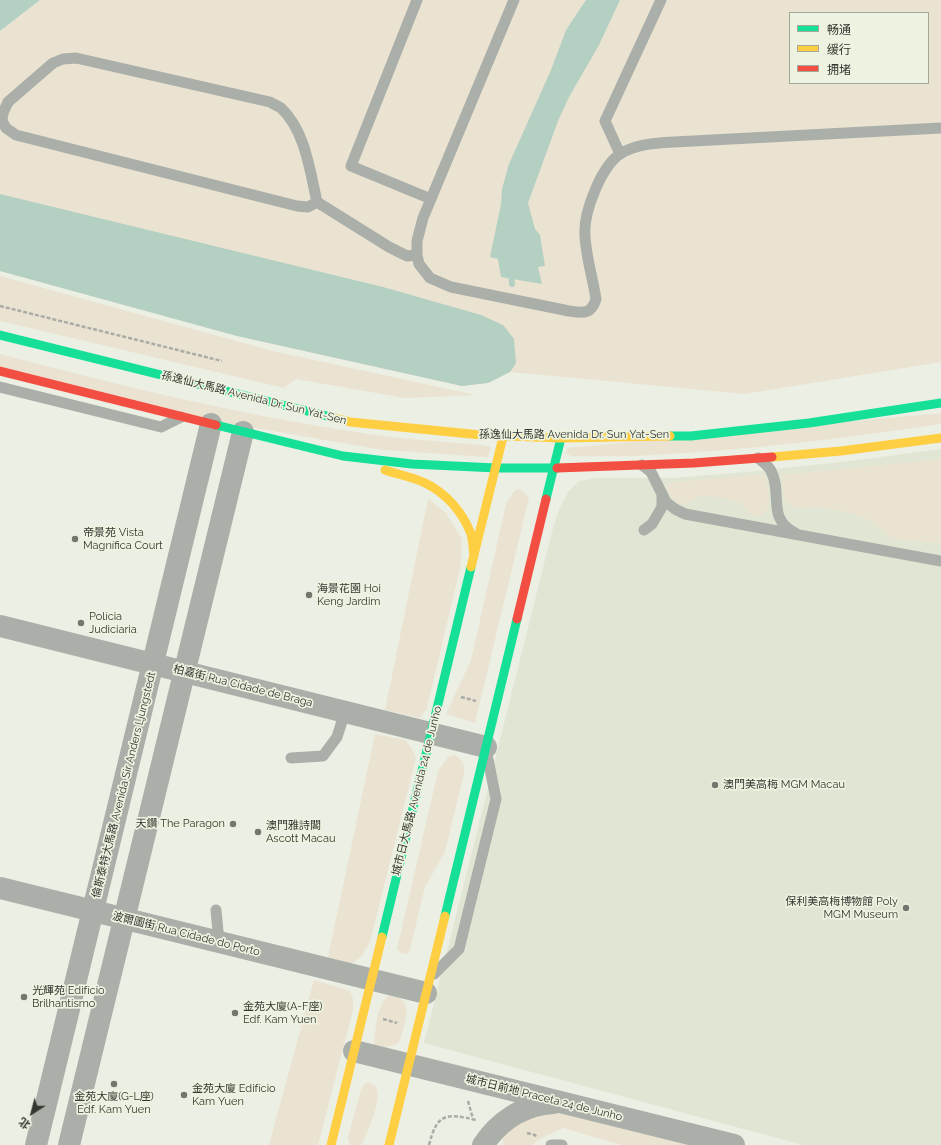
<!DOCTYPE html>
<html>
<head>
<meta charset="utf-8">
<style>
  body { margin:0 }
  #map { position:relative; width:941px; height:1145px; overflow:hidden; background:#ecefe4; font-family:Raleway,"Noto Sans SC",sans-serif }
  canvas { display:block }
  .legend { position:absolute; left:789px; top:12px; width:140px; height:72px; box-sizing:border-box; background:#edf3e0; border:1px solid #a3a89a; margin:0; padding:5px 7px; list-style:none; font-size:12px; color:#343730 }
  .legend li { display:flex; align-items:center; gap:8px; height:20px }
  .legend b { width:20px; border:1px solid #a3a89a }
  .north { position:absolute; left:12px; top:1093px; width:40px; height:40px; -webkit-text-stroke:3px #edf3e0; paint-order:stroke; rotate:216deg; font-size:11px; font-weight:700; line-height:16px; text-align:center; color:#343730 }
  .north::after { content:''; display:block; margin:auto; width:14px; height:18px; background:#343730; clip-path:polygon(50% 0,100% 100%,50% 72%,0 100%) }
</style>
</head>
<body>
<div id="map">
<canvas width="941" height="1145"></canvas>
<ul class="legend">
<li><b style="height:5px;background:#16e098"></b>畅通</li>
<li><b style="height:5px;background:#ffcf43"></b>缓行</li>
<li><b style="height:5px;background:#f24e42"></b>拥堵</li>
</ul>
<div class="north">北</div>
</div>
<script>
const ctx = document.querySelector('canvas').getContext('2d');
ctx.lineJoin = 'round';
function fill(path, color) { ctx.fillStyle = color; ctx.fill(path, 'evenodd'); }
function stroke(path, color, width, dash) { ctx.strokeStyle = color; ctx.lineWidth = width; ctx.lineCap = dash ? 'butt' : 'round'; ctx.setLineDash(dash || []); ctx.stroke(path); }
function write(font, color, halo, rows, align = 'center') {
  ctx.font = font + ' Raleway,"Noto Sans SC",sans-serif'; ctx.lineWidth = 3.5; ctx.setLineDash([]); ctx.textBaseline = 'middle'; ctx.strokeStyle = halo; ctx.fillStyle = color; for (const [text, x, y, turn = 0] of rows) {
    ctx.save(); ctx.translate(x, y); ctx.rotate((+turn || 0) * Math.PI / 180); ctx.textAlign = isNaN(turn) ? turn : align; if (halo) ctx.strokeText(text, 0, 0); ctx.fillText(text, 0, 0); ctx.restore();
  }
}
fill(new Path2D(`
  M 941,449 L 941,1145 L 803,1145 L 424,1043 L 553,528 L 559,509 L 569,491 L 579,481 L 597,478 L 672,478 L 757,471 L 850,461 Z`), '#e0e6d3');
fill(new Path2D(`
  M 40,0 L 941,0 L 941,362 L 745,394 L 510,372 L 488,383 L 462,386 L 237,336 L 0,271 L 0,31 ZM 790,13 L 928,13 L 928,83 L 790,83 Z
  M 0,276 L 273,351 L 476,395 L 405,398 L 296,379 L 284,388 L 0,321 Z
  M 0,354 C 118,385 235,414 356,432 C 397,439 440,441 482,445 L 491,447 L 488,457 L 383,450 L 203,419 L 0,368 Z
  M 941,413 L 941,424 C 846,438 750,450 653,455 C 626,457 598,456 571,456 L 566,453 L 567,448 Z
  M 941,459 L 941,543 L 891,539 C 880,526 865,516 847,512 C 838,510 826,508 816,507 C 807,507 793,512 787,502 C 782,496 783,483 782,475 Z
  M 765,474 C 767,484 774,509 763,515 C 749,521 746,505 737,502 C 730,499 707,495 700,496 C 695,498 691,501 687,503 C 674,509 668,491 666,483 Z
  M 520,489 L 525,493 L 529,498 L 475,723 L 446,714 L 471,660 L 506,504 L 514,491 Z
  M 428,499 L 446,513 L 462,539 L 461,564 L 427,708 L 420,718 L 385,710 Z
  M 375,734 L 405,740 L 411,747 L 416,758 L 370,942 L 361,957 L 351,964 L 328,957 Z
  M 455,755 C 463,760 465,765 464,774 L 445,852 L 425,887 L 409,953 C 403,955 401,953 397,949 L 438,771 L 448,757 Z
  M 314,980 L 350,991 L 353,999 L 353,1010 L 318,1145 L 269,1145 Z
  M 388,996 C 411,996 408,1013 403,1030 C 402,1033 401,1039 399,1042 C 394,1048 382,1047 375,1047 L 374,1043 C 376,1028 376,1007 388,996 Z
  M 368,1082 C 373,1084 376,1085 377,1090 C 381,1100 367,1136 361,1145 L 350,1145 L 348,1137 L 360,1093 L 364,1084 Z
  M 549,1108 L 689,1145 L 621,1145 L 563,1128 L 538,1140 L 533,1145 L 504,1145 L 502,1138 L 506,1130 Z`), '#ebe3d2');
fill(new Path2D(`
  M 0,0 L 40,0 L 0,31 Z
  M 586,0 L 620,0 L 599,45 L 569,97 L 558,121 L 528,203 L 535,229 L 540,235 L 545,266 L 538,267 L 542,284 L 501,277 L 498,259 L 490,257 L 501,204 L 502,189 L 509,164 L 551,70 L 566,30 Z
  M 0,194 L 383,287 L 481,315 L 503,325 L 514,339 L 516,363 L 510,372 L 488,383 L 462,386 L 237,336 L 0,271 Z`), '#b3d0c2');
stroke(new Path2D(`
  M 511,271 L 512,284`), '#b3d0c2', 6);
stroke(new Path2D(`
  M 0,306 L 222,361
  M 461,697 L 476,701
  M 383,1019 L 397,1023
  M 468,1101 L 473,1119
  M 527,1133 L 535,1135 L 536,1137
  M 429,1145 C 437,1113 446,1113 476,1120`), '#a9aca7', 2.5, [4, 2]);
stroke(new Path2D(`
  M 417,0 L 351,166 L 431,199
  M 514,0 L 423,218 L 417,241 L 417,255 L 419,264 L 430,278 L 451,287 L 569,311 C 583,313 591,315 596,299 C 593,279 586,257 585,236 C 583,213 601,167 620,154 C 636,144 656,143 674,142 L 941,128
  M 620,154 L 605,121 L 661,0
  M 317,202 C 310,171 305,130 281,108 C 278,106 273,104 270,102 L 76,58 L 63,59 L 53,63 L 8,102 L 3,113 L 2,121 L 6,128 L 16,135 L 297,206 L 308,207 L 317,202 L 389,247 L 407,256 L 417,255
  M 0,387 L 161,427 L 181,417
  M 758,458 C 763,462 769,466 771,471 C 783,493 766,518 795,533
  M 642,465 L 651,472 L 666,502 L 675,509 L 685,514 L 941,561
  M 644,530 L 652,524 L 662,507 L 662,494
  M 291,758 L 323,756 L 337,737 L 345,712
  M 216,910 L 219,942
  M 434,974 L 459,949 L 496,799 L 488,759
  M 551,1145 L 562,1145`), '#abafa9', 11);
stroke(new Path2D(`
  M 0,626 L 486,747
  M 0,888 L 426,993
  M 354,1051 L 734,1145
  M 36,1145 L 211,424
  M 69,1145 L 243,432
  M 483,1145 C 499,1121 523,1105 553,1103`), '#abafa9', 22);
stroke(new Path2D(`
  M 0,335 L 335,418
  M 216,425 L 343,456 L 412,464 L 496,468 L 557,468
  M 670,436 L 691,436 L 809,423 L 941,403
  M 546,499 L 561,438
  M 445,916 L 517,619
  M 382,937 L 471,567`), '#16e098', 9);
stroke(new Path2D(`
  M 335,418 L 350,422 L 481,435 L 561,438 L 670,436
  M 772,457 L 841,451 L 941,438
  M 385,470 C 399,475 414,477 427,484 C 447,494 463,513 471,534 C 473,541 473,549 474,556
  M 471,567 L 503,437
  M 331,1145 L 382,937
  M 389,1145 L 445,916`), '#ffcf43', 9);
stroke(new Path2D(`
  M 0,371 L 216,425
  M 557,468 L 694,463 L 772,457
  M 517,619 L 546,499`), '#f24e42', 9);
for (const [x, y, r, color] of [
  [75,539,4,"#74776f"],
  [309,595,4,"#74776f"],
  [81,623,4,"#74776f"],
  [715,785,4,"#74776f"],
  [233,824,4,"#74776f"],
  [258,832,4,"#74776f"],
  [906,908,4,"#74776f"],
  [24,997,4,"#74776f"],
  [235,1013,4,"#74776f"],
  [114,1084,4,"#74776f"],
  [184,1095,4,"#74776f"]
]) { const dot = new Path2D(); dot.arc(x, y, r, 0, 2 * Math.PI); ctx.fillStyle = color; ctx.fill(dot); stroke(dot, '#edf3e0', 1.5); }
write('11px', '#343730', '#edf3e0', [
  ["孫逸仙大馬路 Avenida Dr. Sun Yat-Sen",254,398,14],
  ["孫逸仙大馬路 Avenida Dr. Sun Yat-Sen",574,435],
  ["柏嘉街 Rua Cidade de Braga",243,686,14],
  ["倫斯泰特大馬路 Avenida Sir Anders Ljungstedt",124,785,-76],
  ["城市日大馬路 Avenida 24 de Junho",417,791,-76],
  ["波爾圖街 Rua Cidade do Porto",186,934,14],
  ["城市日前地 Praceta 24 de Junho",544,1098,14]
]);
write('11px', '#343730', '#edf3e0', [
  ["帝景苑 Vista",83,533],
  ["Magnífica Court",83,546],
  ["海景花園 Hoi",317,589],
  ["Keng Jardim",317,602],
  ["Polícia",89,617],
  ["Judiciaria",89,630],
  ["澳門美高梅 MGM Macau",723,785],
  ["天鑽 The Paragon",225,824,"right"],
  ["澳門雅詩閣",266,826],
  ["Ascott Macau",266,839],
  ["保利美高梅博物館 Poly",898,902,"right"],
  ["MGM Museum",898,915,"right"],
  ["光輝苑 Edifício",32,991],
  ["Brilhantismo",32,1004],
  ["金苑大廈(A-F座)",243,1007],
  ["Edf. Kam Yuen",243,1020],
  ["金苑大廈 Edifício",192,1089],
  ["Kam Yuen",192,1102],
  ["金苑大廈(G-L座)",114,1097,"center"],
  ["Edf. Kam Yuen",114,1110,"center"]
], 'left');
</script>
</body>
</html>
